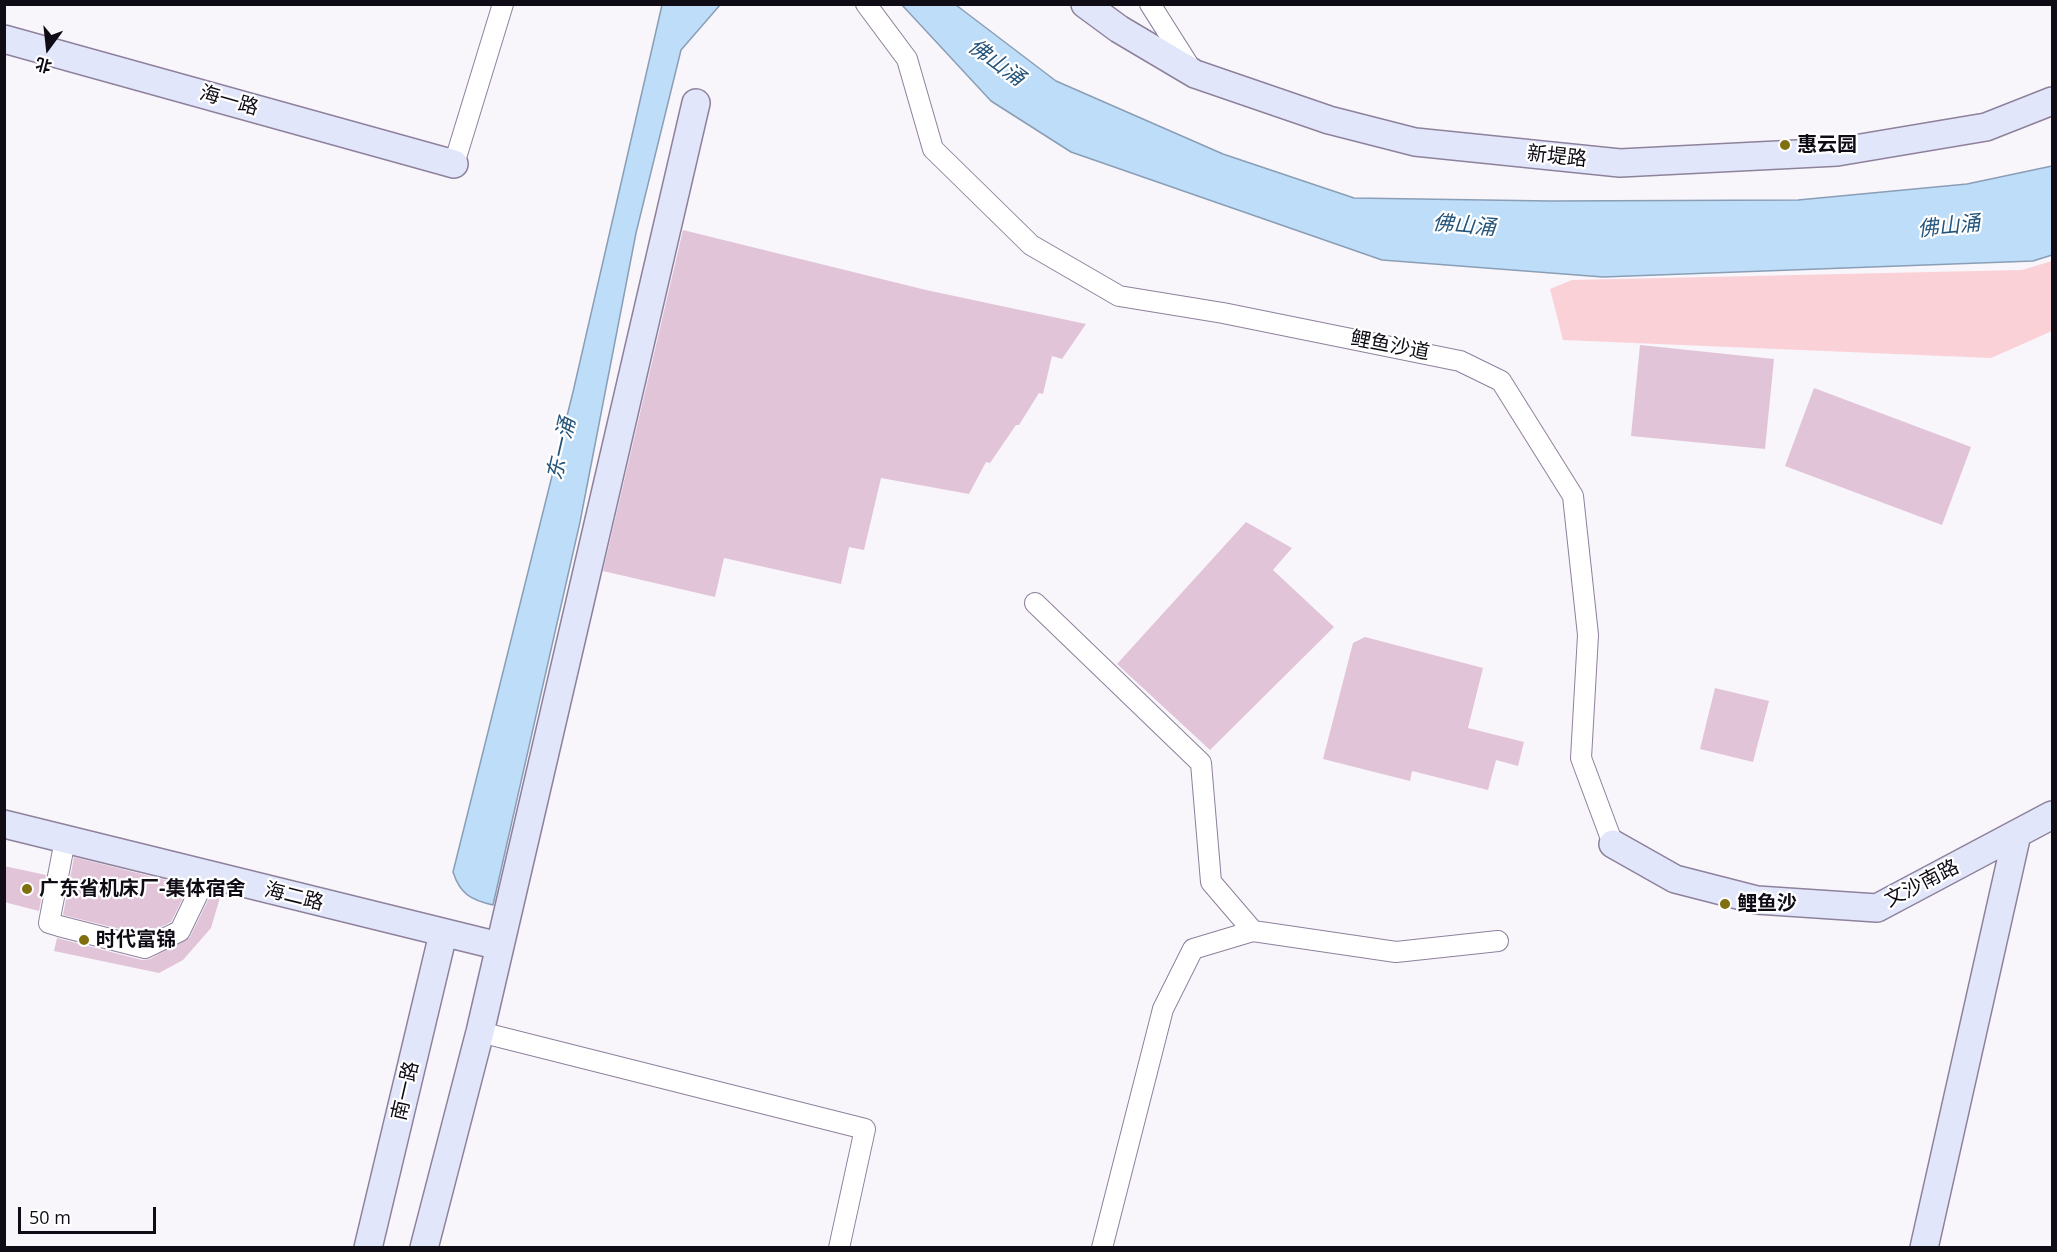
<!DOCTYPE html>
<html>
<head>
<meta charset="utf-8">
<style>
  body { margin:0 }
  #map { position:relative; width:2057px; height:1252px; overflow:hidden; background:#f8f5fb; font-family:"Open Sans","Noto Sans SC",sans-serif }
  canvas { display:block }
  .frame { position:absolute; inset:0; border:6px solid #100c15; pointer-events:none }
  .north { position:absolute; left:18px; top:18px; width:60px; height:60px; -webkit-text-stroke:4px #fff; paint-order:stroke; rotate:195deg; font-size:16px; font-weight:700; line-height:24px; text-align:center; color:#100c15 }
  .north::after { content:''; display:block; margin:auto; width:21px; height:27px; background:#100c15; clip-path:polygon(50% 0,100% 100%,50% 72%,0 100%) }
  .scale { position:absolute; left:18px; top:1207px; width:138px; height:27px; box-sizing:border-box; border:3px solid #100c15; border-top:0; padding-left:8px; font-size:18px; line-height:21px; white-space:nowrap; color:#100c15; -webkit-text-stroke:4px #fff; paint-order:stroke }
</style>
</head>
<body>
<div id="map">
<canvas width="2057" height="1252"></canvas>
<div class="frame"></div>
<div class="north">北</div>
<div class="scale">50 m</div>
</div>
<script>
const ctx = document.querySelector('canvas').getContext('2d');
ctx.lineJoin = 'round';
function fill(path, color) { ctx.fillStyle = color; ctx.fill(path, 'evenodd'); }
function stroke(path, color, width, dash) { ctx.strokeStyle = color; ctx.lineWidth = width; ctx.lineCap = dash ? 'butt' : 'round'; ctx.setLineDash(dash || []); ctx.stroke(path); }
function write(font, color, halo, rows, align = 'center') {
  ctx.font = font + ' "Open Sans","Noto Sans SC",sans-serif'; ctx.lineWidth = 4.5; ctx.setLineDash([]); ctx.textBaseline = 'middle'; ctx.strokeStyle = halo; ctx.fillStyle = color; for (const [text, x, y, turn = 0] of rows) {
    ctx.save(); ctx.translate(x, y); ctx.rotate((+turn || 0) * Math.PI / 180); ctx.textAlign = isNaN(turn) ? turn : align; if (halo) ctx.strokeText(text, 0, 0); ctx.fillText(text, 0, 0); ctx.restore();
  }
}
fill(new Path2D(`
  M 2052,261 L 2052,331 L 1991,358 L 1563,340 L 1550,289 L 1572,280 L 2022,270 Z`), '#fbd1d8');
const water = new Path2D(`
  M 662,5 L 720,5 L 681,50 L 636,233 L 580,522 L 493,905 C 471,900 460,894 453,872 L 573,392 Z
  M 902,5 L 956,5 L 1056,81 L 1223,154 L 1354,198 L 1550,201 L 1798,200 L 1967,184 L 2052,166 L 2052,255 L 2033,261 L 1603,277 L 1382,260 L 1071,152 L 991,101 Z`);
fill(water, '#beddf9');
stroke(water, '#8a9eb5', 1.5);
fill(new Path2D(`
  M 683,230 L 926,290 L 1086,324 L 1062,359 L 1052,356 L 1043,394 L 1039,393 L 1019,425 L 1016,425 L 990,463 L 986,462 L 969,494 L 881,478 L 864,550 L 849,547 L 841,584 L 724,558 L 715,597 L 603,571 Z
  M 1640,345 L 1774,359 L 1765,449 L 1631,436 Z
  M 1814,388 L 1971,447 L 1942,525 L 1785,466 Z
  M 1246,522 L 1292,548 L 1273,570 L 1334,627 L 1210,750 L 1117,664 Z
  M 1365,637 L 1483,668 L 1468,728 L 1524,742 L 1518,766 L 1496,760 L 1488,790 L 1412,771 L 1410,781 L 1323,759 L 1353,643 Z
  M 1715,688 L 1769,701 L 1753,762 L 1700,749 Z
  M 74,857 L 189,886 L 171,922 L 144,935 L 63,915 Z
  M 4,866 L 46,875 L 39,911 L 4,902 Z
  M 212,892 L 221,894 L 211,928 L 183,960 L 159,973 L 54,951 L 57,938 L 142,960 L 150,959 L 190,937 Z`), '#e2c4d9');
const street = new Path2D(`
  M 866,4 L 907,59 L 933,149 L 1031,245 L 1119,296 L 1223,313 L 1460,361 L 1501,381 L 1573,496 L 1588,635 L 1581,758 L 1613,844
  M 1150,4 L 1193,72
  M 454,164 L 503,4
  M 1035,603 L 1201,763 L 1211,882 L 1253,931
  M 65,840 L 49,923 L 59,926 L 145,948 L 180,931 L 207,875
  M 480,1032 L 865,1129 L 839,1248
  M 1102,1248 L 1163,1009 L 1193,949 L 1253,931 L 1396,952 L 1498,941`);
const secondary = new Path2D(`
  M 1085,4 L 1119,29 L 1195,74 L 1329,120 L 1415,142 L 1620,163 L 1837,152 L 1986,127 L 2052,101
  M 4,39 L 454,164
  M 4,824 L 499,946
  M 1613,844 L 1675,879 L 1757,900 L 1877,908 L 2052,815
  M 368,1248 L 443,934
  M 424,1248 L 480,1032 L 696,103
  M 1924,1248 L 2017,834`);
stroke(street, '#8e819c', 22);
stroke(secondary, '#8e819c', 30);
stroke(street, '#fff', 20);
stroke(secondary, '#e2e6fa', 27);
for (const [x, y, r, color] of [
  [1785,145,6,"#7f6f0e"],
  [27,889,6,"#7f6f0e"],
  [1725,904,6,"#7f6f0e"],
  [84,940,6,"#7f6f0e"]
]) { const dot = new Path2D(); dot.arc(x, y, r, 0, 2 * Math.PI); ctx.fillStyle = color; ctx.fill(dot); stroke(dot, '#fff', 2); }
write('20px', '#100c15', '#fff', [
  ["海一路",229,101,16],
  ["新堤路",1557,157,6],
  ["鲤鱼沙道",1390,346,11],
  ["文沙南路",1922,884,-27],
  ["海二路",294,897,14],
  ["南一路",406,1091,-77]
]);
write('bold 20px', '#100c15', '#fff', [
  ["惠云园",1797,145],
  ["广东省机床厂-集体宿舍",39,889],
  ["鲤鱼沙",1737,904],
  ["时代富锦",96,940]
], 'left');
write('italic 21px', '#26557b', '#fff', [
  ["佛山涌",996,63,36],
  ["佛山涌",1464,226,5],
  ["佛山涌",1949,227,-6],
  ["东一涌",562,449,-77]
]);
</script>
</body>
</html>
